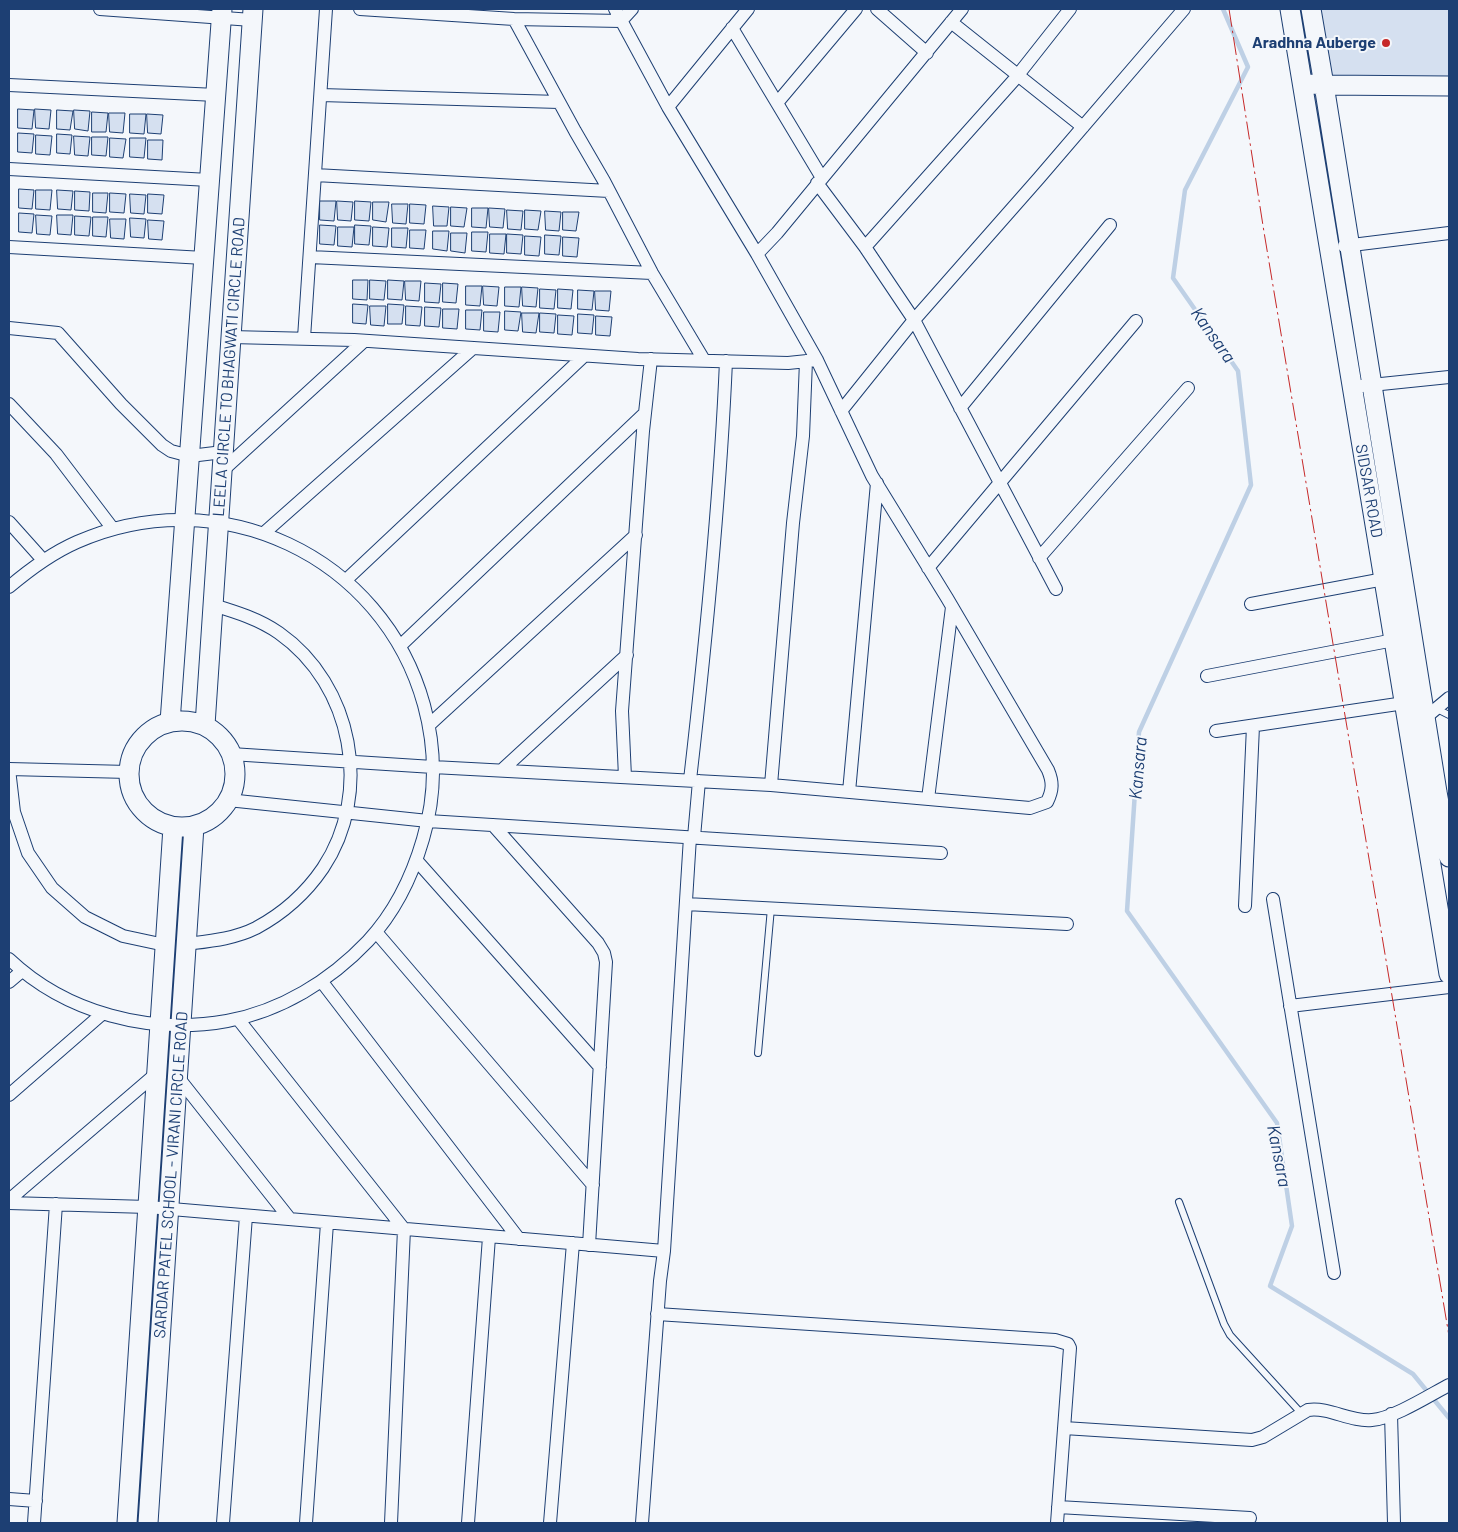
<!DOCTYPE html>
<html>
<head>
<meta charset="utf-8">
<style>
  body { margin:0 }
  #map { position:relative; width:1458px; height:1532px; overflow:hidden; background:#f4f7fb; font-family:Barlow,sans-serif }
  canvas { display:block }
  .frame { position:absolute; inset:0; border:10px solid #1d3f73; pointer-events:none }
</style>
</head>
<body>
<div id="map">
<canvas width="1458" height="1532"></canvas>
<div class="frame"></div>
</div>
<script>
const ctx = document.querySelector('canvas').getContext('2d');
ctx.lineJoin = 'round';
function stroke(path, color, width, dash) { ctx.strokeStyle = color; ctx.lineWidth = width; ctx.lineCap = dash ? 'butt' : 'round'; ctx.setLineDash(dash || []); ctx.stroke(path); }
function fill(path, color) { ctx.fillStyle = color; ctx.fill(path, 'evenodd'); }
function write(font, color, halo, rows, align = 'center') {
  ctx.font = font + ' Barlow,sans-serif'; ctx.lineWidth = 4; ctx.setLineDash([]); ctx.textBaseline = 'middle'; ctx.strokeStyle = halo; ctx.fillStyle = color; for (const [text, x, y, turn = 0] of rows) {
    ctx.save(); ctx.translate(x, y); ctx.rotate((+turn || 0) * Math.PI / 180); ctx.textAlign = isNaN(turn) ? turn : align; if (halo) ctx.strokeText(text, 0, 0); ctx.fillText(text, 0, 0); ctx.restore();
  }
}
stroke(new Path2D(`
  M 1223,9 L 1248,67 L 1185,190 L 1173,278 L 1238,371 L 1251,485 L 1139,732 L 1127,911 L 1277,1123 L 1292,1226 L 1270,1286 L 1413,1374 L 1449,1418`), '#bed0e5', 4.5);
const building = new Path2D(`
  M 1317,9 L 1449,9 L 1449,77 L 1329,77 Z
  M 18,109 L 34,110 L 32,129 L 18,128 Z
  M 35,109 L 51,110 L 49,129 L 36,128 Z
  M 57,110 L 73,111 L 70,130 L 57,129 Z
  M 74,110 L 90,111 L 88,131 L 75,129 Z
  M 92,112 L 108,113 L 106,132 L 92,132 Z
  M 109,113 L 125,113 L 123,133 L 110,132 Z
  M 130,114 L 146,114 L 144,134 L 130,133 Z
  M 147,114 L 163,115 L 161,134 L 148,133 Z
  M 18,133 L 34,134 L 32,153 L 18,152 Z
  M 57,134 L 72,135 L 70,154 L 57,153 Z
  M 36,135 L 52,136 L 50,155 L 36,154 Z
  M 74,136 L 90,137 L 88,156 L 75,155 Z
  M 92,137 L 108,137 L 106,156 L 92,155 Z
  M 110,138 L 126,139 L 123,158 L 110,157 Z
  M 130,138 L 146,138 L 144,158 L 130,157 Z
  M 148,140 L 163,140 L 162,160 L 148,159 Z
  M 19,189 L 34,190 L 32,209 L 19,208 Z
  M 36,190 L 52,190 L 50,210 L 36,209 Z
  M 57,190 L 73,191 L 71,210 L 58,209 Z
  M 75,191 L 90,192 L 89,211 L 75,210 Z
  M 93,193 L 108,193 L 106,213 L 93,212 Z
  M 110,193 L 126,194 L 124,213 L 110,212 Z
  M 130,194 L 146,195 L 144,214 L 131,213 Z
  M 148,194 L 164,195 L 162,214 L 148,213 Z
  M 320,201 L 336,201 L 334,221 L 320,220 Z
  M 337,201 L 353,202 L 351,221 L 338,220 Z
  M 355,201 L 371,202 L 369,221 L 355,220 Z
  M 373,202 L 389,202 L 386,222 L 373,220 Z
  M 392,204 L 408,204 L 406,224 L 393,223 Z
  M 410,204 L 426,205 L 424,224 L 410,223 Z
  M 433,206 L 449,207 L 447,226 L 434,226 Z
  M 451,207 L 467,208 L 464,227 L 451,226 Z
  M 472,208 L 488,208 L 486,228 L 472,227 Z
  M 489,208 L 505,209 L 503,228 L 490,227 Z
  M 507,210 L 523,211 L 521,230 L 508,229 Z
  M 525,210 L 541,211 L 538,230 L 525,229 Z
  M 545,211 L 561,212 L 559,231 L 546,230 Z
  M 563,212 L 579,212 L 576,231 L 563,230 Z
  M 19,213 L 34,214 L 32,233 L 19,232 Z
  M 36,215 L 52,216 L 50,235 L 37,234 Z
  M 57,215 L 73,215 L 71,235 L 58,234 Z
  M 75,216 L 91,217 L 89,236 L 75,235 Z
  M 93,217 L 108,217 L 106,237 L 93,236 Z
  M 130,218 L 146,219 L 144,238 L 131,237 Z
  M 110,219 L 126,219 L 124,239 L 111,238 Z
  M 148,220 L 164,221 L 162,240 L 149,239 Z
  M 320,225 L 336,226 L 334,245 L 320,244 Z
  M 355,225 L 371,226 L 369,245 L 355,244 Z
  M 338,227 L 354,227 L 352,247 L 338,246 Z
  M 373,227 L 389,228 L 387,247 L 373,246 Z
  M 392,228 L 408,228 L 406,248 L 392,247 Z
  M 410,230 L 426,230 L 424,249 L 410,248 Z
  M 433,231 L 449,231 L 447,251 L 433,249 Z
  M 472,232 L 488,232 L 486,252 L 472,251 Z
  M 451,233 L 467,233 L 465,253 L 451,251 Z
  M 490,234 L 506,234 L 504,254 L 490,253 Z
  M 507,234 L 523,235 L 521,254 L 507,253 Z
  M 545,235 L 561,236 L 559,255 L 545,254 Z
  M 525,236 L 541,237 L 539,256 L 525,255 Z
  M 563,237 L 579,238 L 577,257 L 563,256 Z
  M 353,280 L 368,280 L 367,300 L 353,299 Z
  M 370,280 L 386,281 L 384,300 L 370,299 Z
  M 388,280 L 404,281 L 402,300 L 388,299 Z
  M 405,281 L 421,281 L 419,301 L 406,300 Z
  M 425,283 L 441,284 L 439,303 L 425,302 Z
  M 443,283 L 458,284 L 456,303 L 443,302 Z
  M 466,286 L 482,286 L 480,306 L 466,305 Z
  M 483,286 L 499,287 L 497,306 L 484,305 Z
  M 505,287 L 521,287 L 519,307 L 505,306 Z
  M 522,287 L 538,288 L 536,307 L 523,306 Z
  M 540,289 L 556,290 L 554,309 L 540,308 Z
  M 558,289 L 573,290 L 571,309 L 558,308 Z
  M 578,290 L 594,291 L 592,310 L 578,309 Z
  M 595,291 L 611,291 L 609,311 L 596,310 Z
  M 353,304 L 368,305 L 366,324 L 353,323 Z
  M 388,304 L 404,305 L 402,324 L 388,324 Z
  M 370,306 L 386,306 L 384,326 L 371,325 Z
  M 406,306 L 422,307 L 420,326 L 406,325 Z
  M 425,307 L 441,308 L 439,327 L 425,326 Z
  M 443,309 L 459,309 L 457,329 L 443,328 Z
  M 466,310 L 482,310 L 480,330 L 466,329 Z
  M 505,311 L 521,312 L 518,331 L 505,330 Z
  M 484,312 L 500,312 L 498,332 L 484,331 Z
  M 522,313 L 539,313 L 536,333 L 523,332 Z
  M 540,313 L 556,314 L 554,333 L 540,332 Z
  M 578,314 L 594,315 L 592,334 L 578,333 Z
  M 558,315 L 574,316 L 572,335 L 558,334 Z
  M 596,316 L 612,317 L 610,336 L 596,335 Z`);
fill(building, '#d5e0f0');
stroke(building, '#1d3f73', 1);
const lane = new Path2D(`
  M 1437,709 L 1449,715
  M 758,1053 L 771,908
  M 1179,1202 L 1224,1324 L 1230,1335 L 1301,1413`);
const street = new Path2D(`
  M 100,9 L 252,20
  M 360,9 L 514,19 L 621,21 L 632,9
  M 615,9 L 668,107 L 757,254
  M 877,9 L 927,53
  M 514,19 L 575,131 L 604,181 L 652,273 L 704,360
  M 951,22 L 1083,127
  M 732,28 L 822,178
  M 9,85 L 216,95
  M 321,95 L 559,102
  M 777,103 L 856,9
  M 668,107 L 748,9
  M 9,169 L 209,180
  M 315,175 L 609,191
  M 817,183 L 865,247 L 1014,80 L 1070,9
  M 1344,246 L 1449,233
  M 9,247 L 204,258
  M 865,247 L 914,320 L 1056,589
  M 310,257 L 652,273
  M 9,328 L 58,333 L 121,404 L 162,445 L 171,451 L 190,456 L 223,452
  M 231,337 L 354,340 L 638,359 L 788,363 L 817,360
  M 304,338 L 326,9
  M 1352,387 L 1449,377
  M 9,404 L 56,454 L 113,529
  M 960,408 L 1110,225
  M 841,411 L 914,320 L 1039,178 L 1184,9
  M 222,471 L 364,341
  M 9,522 L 43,560
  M 264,533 L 473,348
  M 1039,558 L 1188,388
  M 928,568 L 1136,321
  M 346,580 L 584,356
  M 9,587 C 29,570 52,553 77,542 C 219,479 383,556 424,705 C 436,749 436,795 423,839 C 412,877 395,912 368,941 C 330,981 281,1011 227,1021 C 150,1035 66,1013 9,959
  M 1251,604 L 1384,579
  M 400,646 L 645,413
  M 1207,676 L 1394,640
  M 1425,718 L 1449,698
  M 429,725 L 636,535
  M 1216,731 L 1411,702
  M 231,754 L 433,767 L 771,785 L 1030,808 L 1047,802 C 1053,790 1053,782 1048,770 L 947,598 L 872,476 L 817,360 L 757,254 L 777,233 L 962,9
  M 9,769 L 14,812 L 28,853 L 52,888 L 85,917 L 123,936 L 165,945
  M 9,769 L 128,772
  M 502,770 L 627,655
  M 625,777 L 622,711 L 643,431 L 651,359
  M 690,780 C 706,641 720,501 726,361
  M 771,785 L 793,523 L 803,436 L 806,361
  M 849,792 L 877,483
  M 928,799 L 952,607
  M 228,800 L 428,821 L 941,853
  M 493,825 L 598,943 L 604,953 L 606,962 L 589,1245
  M 694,837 L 699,781
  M 417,861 L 600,1067
  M 1273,899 L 1334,1273
  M 686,904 L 1067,924
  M 1245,906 L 1253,726
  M 376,932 L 593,1185
  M 186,944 C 210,941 234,939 256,928 C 282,914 306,893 323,868 C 373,793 353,685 279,633 C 259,619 236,612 213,605
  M 9,982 L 22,971
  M 322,982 L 519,1239
  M 1290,1006 L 1449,987
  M 238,1019 L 404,1229 L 391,1523
  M 177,1076 L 290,1219
  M 9,1095 L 102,1014
  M 9,1200 L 157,1073
  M 9,1203 L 148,1207 L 664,1251 L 690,837
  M 657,1314 L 1055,1340 L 1068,1344 L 1070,1348 L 1057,1523
  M 1391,1414 L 1394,1523
  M 1064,1428 L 1252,1440 L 1263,1437 L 1308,1410 C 1330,1407 1350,1422 1372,1420 C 1392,1419 1430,1395 1449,1385
  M 9,1499 L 36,1501
  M 1058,1507 L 1250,1518
  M 34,1523 L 56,1204
  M 223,1523 L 246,1216
  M 306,1523 L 327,1223
  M 468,1523 L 489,1237
  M 550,1523 L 573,1243
  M 642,1523 L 660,1281 L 664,1251`);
const secondary = new Path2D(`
  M 1290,9 L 1449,974
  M 1311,9 L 1324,85 L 1437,792 L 1449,857
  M 1313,84 L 1324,85 L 1449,86
  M129 774a53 53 0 1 1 106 0a53 53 0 1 1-106 0Z
  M 170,722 L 222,9
  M 205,725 L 253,9
  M 127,1523 L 173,827
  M 148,1523 L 194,826`);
stroke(lane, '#1d3f73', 8);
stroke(street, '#1d3f73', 14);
stroke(secondary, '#1d3f73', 21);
stroke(lane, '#f4f7fb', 6);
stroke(street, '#f4f7fb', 12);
stroke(secondary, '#f4f7fb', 19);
stroke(new Path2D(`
  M 1229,9 L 1264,232 L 1449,1336`), '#c62828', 1, [18, 4, 2.5, 4]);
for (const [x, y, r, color] of [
  [1386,43,5,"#c62828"]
]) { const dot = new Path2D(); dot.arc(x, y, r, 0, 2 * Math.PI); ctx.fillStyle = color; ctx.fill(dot); stroke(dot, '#f4f7fb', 2); }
write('bold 16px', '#1d3f73', '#f4f7fb', [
  ["Aradhna Auberge",1376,43]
], 'right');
write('16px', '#1d3f73', '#f4f7fb', [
  ["LEELA CIRCLE TO BHAGWATI CIRCLE ROAD",229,367,-86],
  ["SIDSAR ROAD",1369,491,80],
  ["SARDAR PATEL SCHOOL - VIRANI CIRCLE ROAD",171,1175,-86]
]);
write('italic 18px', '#1d3f73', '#f4f7fb', [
  ["Kansara",1213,335,55],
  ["Kansara",1138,768,-85],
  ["Kansara",1279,1156,79]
]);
</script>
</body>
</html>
